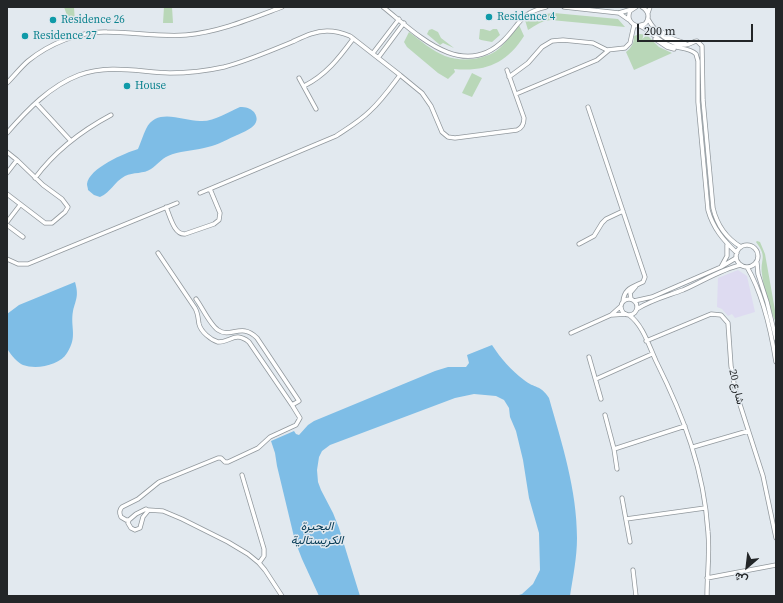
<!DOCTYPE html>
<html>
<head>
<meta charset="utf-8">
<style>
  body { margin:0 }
  #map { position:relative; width:783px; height:603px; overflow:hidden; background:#e2e9ef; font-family:"Source Serif 4",Vazirmatn,serif }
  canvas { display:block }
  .frame { position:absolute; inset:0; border:8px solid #232628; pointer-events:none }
  .north { position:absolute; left:727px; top:547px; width:40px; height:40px; -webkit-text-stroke:3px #e2e9ef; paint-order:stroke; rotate:208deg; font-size:11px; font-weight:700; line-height:16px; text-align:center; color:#232628 }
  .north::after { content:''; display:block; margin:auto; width:14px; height:18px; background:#232628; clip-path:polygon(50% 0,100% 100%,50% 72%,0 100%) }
  .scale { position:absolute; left:637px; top:24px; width:116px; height:18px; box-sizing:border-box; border:2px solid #232628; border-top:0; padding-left:5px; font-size:12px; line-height:14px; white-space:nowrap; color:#232628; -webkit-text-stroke:3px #e2e9ef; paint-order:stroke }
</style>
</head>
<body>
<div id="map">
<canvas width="783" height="603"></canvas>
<div class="frame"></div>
<div class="north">ش</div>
<div class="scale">200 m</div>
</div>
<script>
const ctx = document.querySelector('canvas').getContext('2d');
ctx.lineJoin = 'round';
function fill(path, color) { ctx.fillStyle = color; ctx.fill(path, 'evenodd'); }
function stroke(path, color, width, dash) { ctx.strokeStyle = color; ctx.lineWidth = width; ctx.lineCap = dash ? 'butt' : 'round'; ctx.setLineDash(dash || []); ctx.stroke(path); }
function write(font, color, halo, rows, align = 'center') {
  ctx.font = font + ' "Source Serif 4",Vazirmatn,serif'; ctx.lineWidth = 3; ctx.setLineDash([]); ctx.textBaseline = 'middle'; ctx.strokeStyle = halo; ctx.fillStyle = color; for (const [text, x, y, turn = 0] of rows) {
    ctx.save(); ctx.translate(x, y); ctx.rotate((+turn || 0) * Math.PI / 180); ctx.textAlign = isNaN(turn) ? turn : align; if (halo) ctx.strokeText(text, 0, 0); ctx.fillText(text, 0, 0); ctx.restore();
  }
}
fill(new Path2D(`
  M 738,270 L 747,276 L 755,312 L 735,318 L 732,314 L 728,316 L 722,309 L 717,307 L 718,278 Z`), '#dedbf1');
fill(new Path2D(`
  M 64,7 L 74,7 L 75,23 L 70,24 Z
  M 164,7 L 172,7 L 173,23 L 163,23 Z
  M 554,13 L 618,19 L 625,27 L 551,20 C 541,21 536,25 528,30 L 525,20 L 537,15 Z
  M 519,25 L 524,36 C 507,63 486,72 454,69 L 455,72 L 448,79 L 438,73 L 407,47 L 404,42 L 409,32 C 420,40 432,51 445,56 C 461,62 482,60 496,51 C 506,44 511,33 519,25 Z
  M 432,29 L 438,32 L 441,38 L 454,48 L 443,43 L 440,45 L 427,34 L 429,30 Z
  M 480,29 L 483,29 L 490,31 L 493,29 L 497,29 L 500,35 L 492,42 L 481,40 L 479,39 Z
  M 640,34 L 647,35 L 659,47 L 672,53 L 634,70 L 626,52 C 632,47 634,43 634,36 Z
  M 472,73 L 482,78 L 472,97 L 462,93 Z
  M 757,241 L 760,242 L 765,254 L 776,316 L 776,322 C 770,312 763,285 762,274 C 760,258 768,258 756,242 Z`), '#b9d7b8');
fill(new Path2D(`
  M 240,107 C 246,107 250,108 254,112 C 264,126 243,132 235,136 C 224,141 215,146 204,148 C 192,151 179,151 168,156 C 161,159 157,165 151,169 C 144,174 133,172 125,176 C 114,182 111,192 100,197 L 94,195 L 88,190 C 88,188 87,186 87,184 C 89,168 125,153 138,149 C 141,142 143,135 146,129 C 157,107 182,121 200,121 C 214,122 228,112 240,107 Z
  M 75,282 C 79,296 76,299 73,311 C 70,328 78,336 67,353 C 60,365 37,370 23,365 C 18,363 11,355 8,350 C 5,344 7,322 7,314 L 19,305 Z
  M 492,345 C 501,359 511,370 524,380 C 535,389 540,384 549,398 C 562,444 577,490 577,538 C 577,557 573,577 570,596 L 516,596 L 522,594 L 533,584 L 540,570 L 539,533 L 529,498 L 523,460 L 516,431 L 510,417 L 509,408 L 504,400 L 496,396 L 474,394 L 455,398 L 330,445 L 322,451 L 319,457 L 317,470 L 318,482 L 321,490 L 333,513 L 339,528 L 360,596 L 319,596 L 302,559 L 295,541 L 277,466 L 275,453 L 271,441 L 294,431 L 296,434 L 299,435 L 308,425 L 314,421 L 435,371 L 448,367 L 466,367 L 469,363 L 467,355 Z`), '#7ebde6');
const minor = new Path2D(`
  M 383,7 C 416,33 462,82 504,40 C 520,24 520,13 546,7
  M 564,7 L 619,13 L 632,9
  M 636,7 L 630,11 C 627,18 630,24 638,26 L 645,24 C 650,18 649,11 642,7
  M 619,13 L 629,20
  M 648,13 L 650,7
  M 648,19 C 655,32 670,45 685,45 C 690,45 693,41 697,41 L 702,46 L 703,100 L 713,208 C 717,225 726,238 741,247
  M 640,26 C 651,31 658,41 669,45 C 678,49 689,47 696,54 L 698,61 L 698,102 L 708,210 C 713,228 723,240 737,253
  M 662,32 L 673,39 L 685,43
  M 655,39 L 667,47 L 674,49
  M 373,53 L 399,19
  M 378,58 L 404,23
  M 509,77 L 528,63 L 542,47 L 552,41 L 563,40 L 593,43 L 607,50 L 625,48 L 630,43 L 634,25
  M 299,78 L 316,109
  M 7,83 C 14,76 21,67 28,61 C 49,44 79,31 107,32 C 133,32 159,37 186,35 C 219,32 250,19 282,7
  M 304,86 C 326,75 339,58 353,39
  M 516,94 L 597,60 L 609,50
  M 36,103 L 71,141
  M 588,107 L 645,277 L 643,282 C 633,287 624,288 623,302
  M 7,133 C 27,110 50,86 79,75 C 109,64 140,72 170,73 C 188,73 206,71 224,67 C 247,61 270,51 292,42 C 303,37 314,31 327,31 C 335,31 343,33 350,36 L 400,75 L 422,93 L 431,106 L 442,132 L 448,137 L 455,138 L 517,130 C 522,128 524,124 524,118 L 507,70
  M 7,152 L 17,160
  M 7,173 L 17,160 L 43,185 L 62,199 L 68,207 L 65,212 L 52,223 L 45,223 L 7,194
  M 35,178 C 55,151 81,131 111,115
  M 200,193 L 336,136 C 348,128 360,121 370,111 C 382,100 391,87 400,75
  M 166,207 C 170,216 174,235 185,234 L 214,224 L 219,220 L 220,213 L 210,189
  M 7,222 L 20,205
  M 7,225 L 23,237
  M 579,244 L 594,236 L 602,223 L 606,219 L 623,211
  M736 256a11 11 0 1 1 22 0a11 11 0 1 1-22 0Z
  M 7,259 L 18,264 L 28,264 L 177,203
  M 757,263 L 758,274 L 767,302 L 776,339
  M 721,267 L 727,256 L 727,245
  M 747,267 C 763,294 771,331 776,362
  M 196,299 C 202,307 210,325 218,330 C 231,339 241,322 257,338 L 299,401 L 292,405
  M 631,299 L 630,293 L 636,286
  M621 307a8 8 0 1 1 16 0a8 8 0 1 1-16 0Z
  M 634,301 L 652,297 L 721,267 L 736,258
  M 637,309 C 651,300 667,296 683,290 C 702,282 721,269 741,265
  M 612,315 L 626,314
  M 629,315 C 643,325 649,346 656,361 C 684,417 704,470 708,532 C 710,553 707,575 707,596
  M 571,333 L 611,315 L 621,306
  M 646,341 L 711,314 L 721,315 L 728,323 L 731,366 L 735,389 L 763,476 L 776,538
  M 589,357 L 601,399
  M 596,379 L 652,354
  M 605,415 L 614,449 L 617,469
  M 693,447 L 748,431
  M 614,449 L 685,426
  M 242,475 L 264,549 L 264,556 L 259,563
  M 622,498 L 630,542
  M 146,509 L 148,511 L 143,517 L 140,528 L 135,530 L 131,528 L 128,523 L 129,520 L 136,514 Z
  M 148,510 L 163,511 L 182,519 L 228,542 L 248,554 L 259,563 L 265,570 L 282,596
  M 626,519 L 705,508
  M 129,520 L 126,520 L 121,517 C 119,513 119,510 122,507 L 138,499 L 159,482 L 218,458 L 221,458 L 225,462 L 228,462 L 258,448 L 270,437 L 296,425 L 300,418 L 292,405 L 249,342 C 235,331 231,342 218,342 C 211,340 201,332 199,324 C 198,318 198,313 195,308 L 158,253
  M 633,570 L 636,596
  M 707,578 L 776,565`);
stroke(minor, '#91989d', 5);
stroke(minor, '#fff', 3.5);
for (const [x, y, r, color] of [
  [489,17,4,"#0f9aa8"],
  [53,20,4,"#0f9aa8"],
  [25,36,4,"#0f9aa8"],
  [127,86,4,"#0f9aa8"]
]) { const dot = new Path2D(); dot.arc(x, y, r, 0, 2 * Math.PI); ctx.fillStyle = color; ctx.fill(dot); stroke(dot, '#e2e9ef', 1.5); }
write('11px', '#0d838f', '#e2e9ef', [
  ["Residence 4",497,17],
  ["Residence 26",61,20],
  ["Residence 27",33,36],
  ["House",135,86]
], 'left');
write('11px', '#232628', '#e2e9ef', [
  ["شارع 20",736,387,77]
]);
write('italic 12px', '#063b56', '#e2e9ef', [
  ["البحيرة",317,527],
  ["الكريستالية",317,541]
]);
</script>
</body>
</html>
